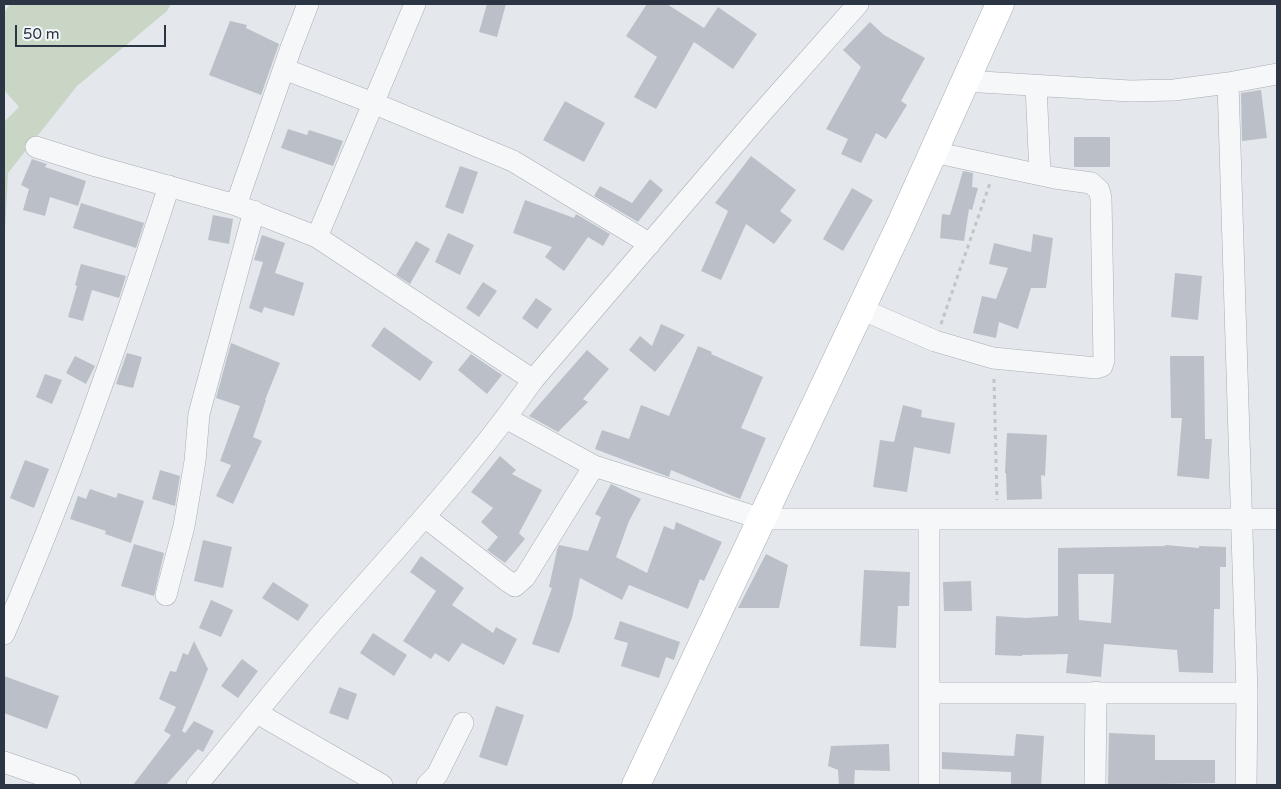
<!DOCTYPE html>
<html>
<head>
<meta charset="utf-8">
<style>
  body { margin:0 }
  #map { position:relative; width:1281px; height:789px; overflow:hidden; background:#e4e7eb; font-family:"Varela Round",sans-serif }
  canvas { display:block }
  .frame { position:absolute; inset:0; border:5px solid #2b3543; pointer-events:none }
  .scale { position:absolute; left:15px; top:25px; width:151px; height:22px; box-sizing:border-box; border:2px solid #2b3543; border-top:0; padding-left:6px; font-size:15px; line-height:18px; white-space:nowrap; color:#2b3543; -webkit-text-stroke:4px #f3f6f8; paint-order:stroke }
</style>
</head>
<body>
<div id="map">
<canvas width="1281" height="789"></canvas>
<div class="frame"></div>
<div class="scale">50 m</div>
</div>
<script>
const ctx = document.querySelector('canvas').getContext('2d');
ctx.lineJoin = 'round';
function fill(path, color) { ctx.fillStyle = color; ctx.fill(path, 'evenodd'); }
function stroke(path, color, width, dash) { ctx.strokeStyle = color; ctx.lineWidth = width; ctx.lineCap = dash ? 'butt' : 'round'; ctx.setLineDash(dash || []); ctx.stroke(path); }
fill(new Path2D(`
  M 10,4 L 171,4 L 167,11 L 77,86 L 8,173 L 4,250 L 4,122 L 19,107 L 4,90 L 4,13 Z`), '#c9d5c5');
fill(new Path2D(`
  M 487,4 L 506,4 L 497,37 L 479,32 Z
  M 647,4 L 667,4 L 704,28 L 718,7 L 757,34 L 733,69 L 694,42 L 656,109 L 634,97 L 657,57 L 626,36 Z
  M 230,21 L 247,25 L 246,28 L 279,44 L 261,95 L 209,75 Z
  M 870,22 L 884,35 L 925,58 L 901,101 L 907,105 L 886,139 L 876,133 L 861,163 L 841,154 L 848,139 L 826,129 L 861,67 L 843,50 Z
  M 1261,90 L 1267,138 L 1242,141 L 1241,93 Z
  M 565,101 L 605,123 L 584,162 L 543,140 Z
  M 288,129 L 307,135 L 309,130 L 343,141 L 333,166 L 281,148 Z
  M 1074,137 L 1110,137 L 1110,167 L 1074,167 Z
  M 751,156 L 796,190 L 780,211 L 792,220 L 774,244 L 746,224 L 721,280 L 701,271 L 728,211 L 715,203 Z
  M 32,159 L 47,164 L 45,167 L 86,181 L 78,206 L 50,197 L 45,216 L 23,210 L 29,189 L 21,185 Z
  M 460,166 L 478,172 L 463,214 L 445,207 Z
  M 963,171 L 973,173 L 972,187 L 978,188 L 972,210 L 969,209 L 964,241 L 940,238 L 942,214 L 950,215 Z
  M 650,179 L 663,190 L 638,222 L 594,196 L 600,186 L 632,203 Z
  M 852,188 L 873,200 L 843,251 L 823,239 Z
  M 525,200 L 574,218 L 576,214 L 610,234 L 603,246 L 588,237 L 564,271 L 545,257 L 552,247 L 513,233 Z
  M 81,203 L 144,223 L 136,248 L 73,228 Z
  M 213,215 L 233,219 L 229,244 L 208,240 Z
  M 448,233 L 474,245 L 460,275 L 435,262 Z
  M 1033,234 L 1053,238 L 1046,288 L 1031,288 L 1018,329 L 999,322 L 996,338 L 973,333 L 982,296 L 996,299 L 1008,268 L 989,264 L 994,243 L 1031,252 Z
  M 262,235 L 285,243 L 275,273 L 304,283 L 294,316 L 264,307 L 262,313 L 249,308 L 263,262 L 254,260 Z
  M 416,241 L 430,249 L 410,284 L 396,275 Z
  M 81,264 L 126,276 L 119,298 L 92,290 L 83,321 L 68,317 L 77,286 L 75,285 Z
  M 1175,273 L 1202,276 L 1198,320 L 1171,317 Z
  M 483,282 L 497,291 L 479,317 L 466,308 Z
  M 536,298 L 552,309 L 537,329 L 522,318 Z
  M 661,324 L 685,335 L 655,372 L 629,350 L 640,336 L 652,346 Z
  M 384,327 L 433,362 L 420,381 L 371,346 Z
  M 231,343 L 280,363 L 265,400 L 266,400 L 253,437 L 262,441 L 233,504 L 216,496 L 231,465 L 220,461 L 240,406 L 216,398 Z
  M 698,346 L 712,352 L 711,354 L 763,377 L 741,428 L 766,438 L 740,499 L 671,470 L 669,477 L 595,449 L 602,430 L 629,439 L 641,405 L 669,416 Z
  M 587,350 L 609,369 L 583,399 L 588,402 L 558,432 L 529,416 Z
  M 127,353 L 142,357 L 133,388 L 116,384 Z
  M 471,354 L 502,375 L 487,394 L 458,370 Z
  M 75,356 L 95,366 L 86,384 L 66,373 Z
  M 1170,356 L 1204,356 L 1205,439 L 1212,439 L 1209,479 L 1177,476 L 1182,418 L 1171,418 Z
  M 45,374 L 62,380 L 52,404 L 36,397 Z
  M 903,405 L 922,410 L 921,417 L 955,423 L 950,454 L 914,447 L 907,492 L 873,487 L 880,440 L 894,442 Z
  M 1007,433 L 1047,435 L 1045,476 L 1041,475 L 1042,499 L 1007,500 L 1006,473 L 1005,473 Z
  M 500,456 L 516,470 L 512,474 L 542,490 L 519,533 L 525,539 L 505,563 L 487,550 L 498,537 L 481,522 L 493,508 L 471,492 Z
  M 25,460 L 49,469 L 34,508 L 10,498 Z
  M 160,470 L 180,476 L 175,506 L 152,499 Z
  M 611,484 L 641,499 L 629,521 L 616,557 L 647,573 L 664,526 L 674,530 L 676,522 L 722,542 L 704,581 L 700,579 L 688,609 L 629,585 L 622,600 L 580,578 L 572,618 L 559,653 L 532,644 L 552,588 L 549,587 L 557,550 L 559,545 L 588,551 L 601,517 L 595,514 Z
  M 90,489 L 116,498 L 118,493 L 144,501 L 131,543 L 105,534 L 106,531 L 70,519 L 78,496 L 86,499 Z
  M 203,540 L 232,547 L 223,588 L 194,581 Z
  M 134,544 L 164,553 L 154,596 L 121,586 Z
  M 1165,545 L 1199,548 L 1199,546 L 1226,547 L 1226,567 L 1220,567 L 1220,609 L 1214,609 L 1213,673 L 1179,672 L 1177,650 L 1104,644 L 1101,677 L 1066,673 L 1068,654 L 1022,655 L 1022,656 L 995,655 L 996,616 L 1025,618 L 1058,616 L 1058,548 L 1165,546 ZM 1078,574 L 1114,574 L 1111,623 L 1079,620 Z
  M 766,554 L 788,565 L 779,608 L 738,608 Z
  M 421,556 L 464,588 L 452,605 L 493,633 L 496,627 L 517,639 L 504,665 L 462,643 L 449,662 L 435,653 L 431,659 L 403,641 L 436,591 L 410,572 Z
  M 864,570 L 910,572 L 909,606 L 898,606 L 896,648 L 860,646 Z
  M 971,581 L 972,611 L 944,611 L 943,582 Z
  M 273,582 L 309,605 L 298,621 L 262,598 Z
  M 211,600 L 233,610 L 221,637 L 199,628 Z
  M 620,621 L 680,642 L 674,660 L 666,657 L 659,678 L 621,666 L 628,643 L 614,639 Z
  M 373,633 L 407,655 L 394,676 L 360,653 Z
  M 194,641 L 208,669 L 182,731 L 185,733 L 194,721 L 214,731 L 203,752 L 198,749 L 166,785 L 133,785 L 171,735 L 164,731 L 176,707 L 159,699 L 170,671 L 176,672 L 183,653 L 188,655 Z
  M 242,659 L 258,671 L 238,698 L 221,686 Z
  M 4,676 L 59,696 L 47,729 L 4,713 Z
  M 339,687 L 357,694 L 348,720 L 329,713 Z
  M 496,706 L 524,715 L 507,766 L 479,757 Z
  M 1109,733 L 1155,735 L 1155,760 L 1215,760 L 1215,783 L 1108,785 Z
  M 1016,734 L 1044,736 L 1041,785 L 1011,785 L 1011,772 L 942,769 L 942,752 L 1014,756 Z
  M 889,744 L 890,771 L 855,770 L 854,785 L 839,785 L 838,770 L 828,766 L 831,746 Z`), '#bbc0c8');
const street = new Path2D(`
  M 284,69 L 373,103 L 513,161 L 650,244
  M 965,81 L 1130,91 L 1174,90 L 1228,83 L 1277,74
  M 1228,83 L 1247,693 L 1246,785
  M 1036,86 L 1040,174
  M 36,147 L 96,166 L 236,205 L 317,237 L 533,380
  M 236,205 L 291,48 L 308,4
  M 317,237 L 415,4
  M 861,309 L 935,341 L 993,358 L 1096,368 L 1102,366 L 1104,360 L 1101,198 L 1099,190 L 1091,183 L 1055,178 L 933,152
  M 506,418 L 594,466 L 762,519 L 1277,519
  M 425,517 L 506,580 L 515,586 L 525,577 L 594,466
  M 166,595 L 184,526 L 195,461 L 199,414 L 254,211
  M 4,634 C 68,488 120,338 169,186
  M 930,693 L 1247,693
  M 257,713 L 382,785
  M 4,762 L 70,785
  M 197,785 C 242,731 286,675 332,622 C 401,543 473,466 533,380 L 758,117 L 858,4
  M 427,785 L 437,775 L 463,723
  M 929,785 L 929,520
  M 1095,785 L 1096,692`);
const secondary = new Path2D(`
  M 636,785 L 900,226 L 1000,4`);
stroke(street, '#a9aeb5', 22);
stroke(secondary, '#a9aeb5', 29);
stroke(new Path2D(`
  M 941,324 L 990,183
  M 994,379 L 997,500`), '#c1c5ca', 3, [4, 4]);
stroke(street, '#f6f7f9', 21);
stroke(secondary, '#fff', 28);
</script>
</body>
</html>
